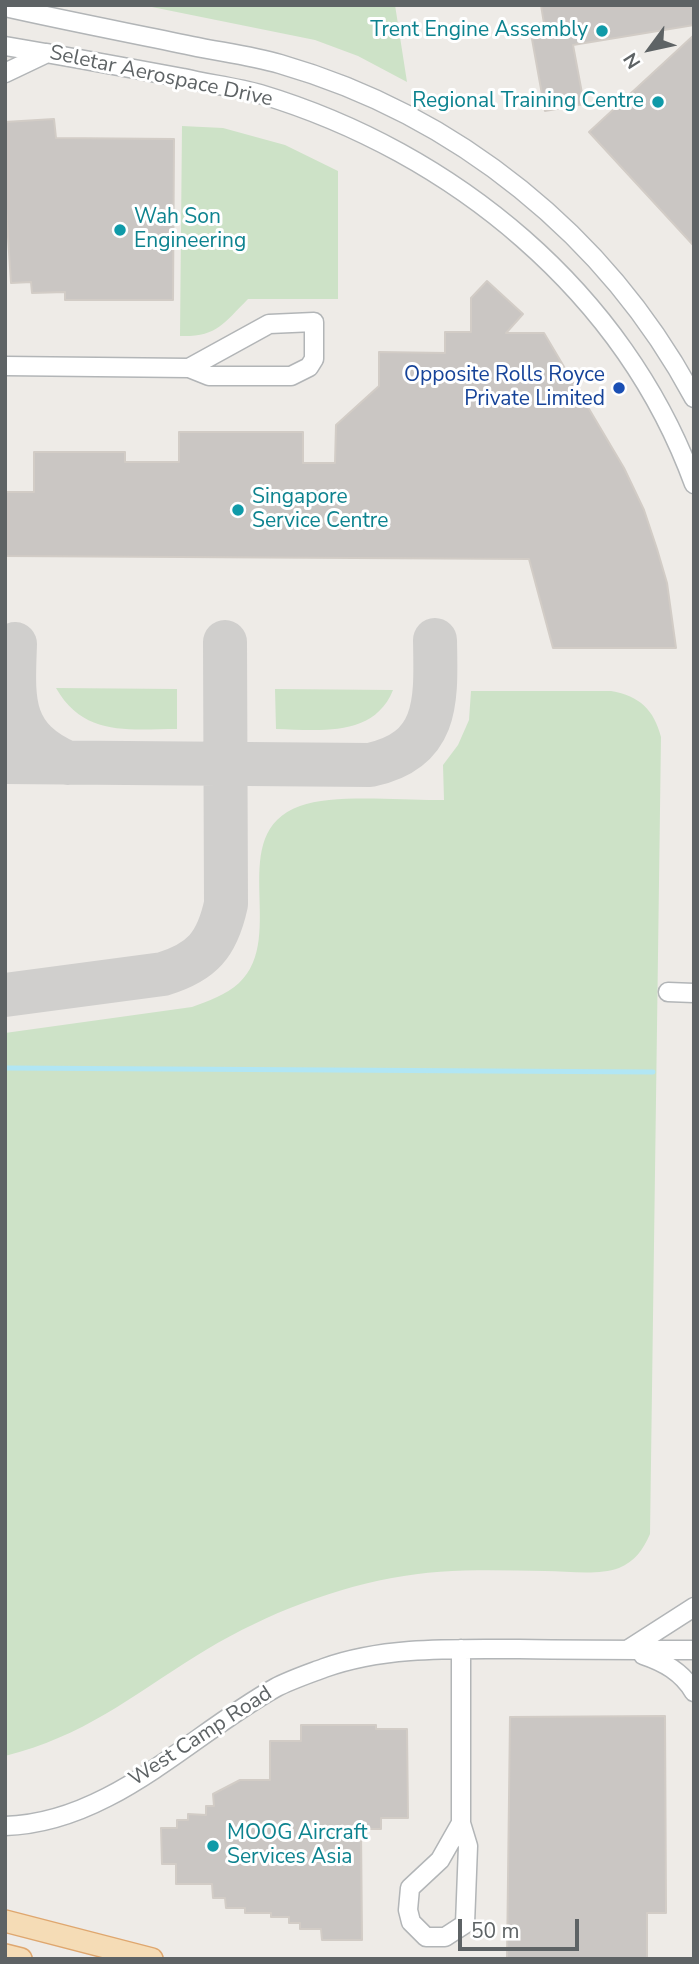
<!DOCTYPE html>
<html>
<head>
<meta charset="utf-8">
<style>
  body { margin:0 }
  #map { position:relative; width:699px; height:1964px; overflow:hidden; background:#eeebe7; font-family:"Nunito Sans",sans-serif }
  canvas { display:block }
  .frame { position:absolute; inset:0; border:7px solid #5e6365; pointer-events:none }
  .north { position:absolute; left:615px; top:14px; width:70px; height:70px; -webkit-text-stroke:5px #fff; paint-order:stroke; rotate:237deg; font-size:19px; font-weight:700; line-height:28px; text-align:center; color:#5e6365 }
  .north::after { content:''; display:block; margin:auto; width:24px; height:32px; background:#5e6365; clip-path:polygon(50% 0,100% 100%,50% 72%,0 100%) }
  .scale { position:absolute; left:458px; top:1919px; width:121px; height:32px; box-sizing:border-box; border:4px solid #5e6365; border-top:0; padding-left:9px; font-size:21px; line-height:24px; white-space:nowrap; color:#5e6365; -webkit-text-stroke:5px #fff; paint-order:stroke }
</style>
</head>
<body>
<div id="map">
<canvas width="699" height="1964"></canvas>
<div class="frame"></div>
<div class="north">N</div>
<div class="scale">50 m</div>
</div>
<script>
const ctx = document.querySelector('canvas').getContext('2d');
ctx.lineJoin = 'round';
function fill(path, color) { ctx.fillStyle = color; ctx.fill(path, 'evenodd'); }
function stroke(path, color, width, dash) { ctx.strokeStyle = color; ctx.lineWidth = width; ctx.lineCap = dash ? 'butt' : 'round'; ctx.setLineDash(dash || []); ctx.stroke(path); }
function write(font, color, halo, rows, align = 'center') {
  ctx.font = font + ' "Nunito Sans",sans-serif'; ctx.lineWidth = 6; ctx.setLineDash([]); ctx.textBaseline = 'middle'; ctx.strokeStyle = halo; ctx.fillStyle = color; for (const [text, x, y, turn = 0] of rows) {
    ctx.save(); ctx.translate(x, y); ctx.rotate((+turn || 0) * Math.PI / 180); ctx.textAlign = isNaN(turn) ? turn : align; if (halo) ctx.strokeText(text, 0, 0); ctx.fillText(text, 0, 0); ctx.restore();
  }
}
fill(new Path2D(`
  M 142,5 L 395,5 L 407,82 L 358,56 L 315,40 Z
  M 182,126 L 223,128 L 285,145 L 338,171 L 338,299 L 248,299 C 223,324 217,337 180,336 Z
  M 56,688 L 177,689 L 177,729 C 128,729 84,737 56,688 Z
  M 275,689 L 393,690 C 374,738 318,730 276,729 Z
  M 471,691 L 611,691 C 640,696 654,710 661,737 L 650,1534 C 643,1550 635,1561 619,1568 C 597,1576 568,1571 545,1571 C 494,1570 442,1568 392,1578 C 323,1591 255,1619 196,1656 C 129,1698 84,1736 5,1756 L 5,1033 L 192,1007 C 208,1001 226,995 239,983 C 289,937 223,834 300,806 C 335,793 405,801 444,800 L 443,765 L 458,745 L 469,720 Z`), '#cde2c7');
stroke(new Path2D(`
  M 5,1068 L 653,1072`), '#b1e6f4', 5);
stroke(new Path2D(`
  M 15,644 C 13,700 9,737 68,763
  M 5,762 L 370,765 C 440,750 436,699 435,640
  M 5,995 L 163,974 C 202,962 217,945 226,904 L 225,642`), '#d0cfcd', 44);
const building = new Path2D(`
  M 541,5 L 694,5 L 694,25 L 573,45 L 584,104 L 545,111 L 532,39 L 546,36 Z
  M 694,35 L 694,246 L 589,132 Z
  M 54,119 L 56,138 L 174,139 L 173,300 L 65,300 L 65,292 L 32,293 L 31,282 L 11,283 L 5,191 L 5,122 Z
  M 487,281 L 523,314 L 506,333 L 544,333 L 624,468 L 644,510 L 657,549 L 667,583 L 676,648 L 553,648 L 529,559 L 5,556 L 5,492 L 34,492 L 34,452 L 125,452 L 125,462 L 179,462 L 179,432 L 303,432 L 303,463 L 335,463 L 336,425 L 379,386 L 379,352 L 445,353 L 445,332 L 471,332 L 471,298 Z
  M 665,1716 L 666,1913 L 647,1913 L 647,1959 L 507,1959 L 510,1717 Z
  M 301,1725 L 376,1725 L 376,1729 L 407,1729 L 408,1818 L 381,1818 L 381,1829 L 361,1829 L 362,1940 L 322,1940 L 321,1929 L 300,1929 L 300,1923 L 289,1923 L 289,1917 L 271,1917 L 271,1913 L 245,1913 L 245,1908 L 226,1908 L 225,1898 L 213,1898 L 212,1884 L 176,1884 L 176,1864 L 162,1864 L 161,1828 L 177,1828 L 177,1820 L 188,1820 L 188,1814 L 206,1815 L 206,1806 L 214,1806 L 213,1794 L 240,1780 L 270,1780 L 270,1741 L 301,1741 Z`);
fill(building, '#cac6c3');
stroke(building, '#d2ccc6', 2);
const minor = new Path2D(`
  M 5,7 C 67,21 130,33 192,46 C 221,52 252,56 280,64 C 457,115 607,236 694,398
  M 5,46 C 64,56 124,67 183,78 C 208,84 235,87 260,94 C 453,152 624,292 694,484
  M 5,73 L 47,53
  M 5,366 L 189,368 L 209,376 L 291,376 L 309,367 L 314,359 L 314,322 L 269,324 L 189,368
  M 668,992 L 694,993
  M 627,1650 L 694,1607
  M 643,1655 C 664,1662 682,1672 694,1692
  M 461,1823 L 440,1860 L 410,1888 L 408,1910 L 411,1922 L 426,1937 L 445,1937 L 465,1924 L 468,1846 L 461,1823 L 461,1649
  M 5,1826 C 110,1823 189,1736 275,1688 C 290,1680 308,1674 324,1668 C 385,1646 455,1649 519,1649 C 577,1650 635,1650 694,1650`);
const major = new Path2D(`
  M 5,1921 L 152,1959
  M 5,1955 L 21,1959`);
stroke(minor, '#b2b5b7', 21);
stroke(major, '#dfa76f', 24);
stroke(minor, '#fff', 18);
stroke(major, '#f5dcb6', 21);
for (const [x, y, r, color] of [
  [602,31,7,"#0f9aa8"],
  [658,102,7,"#0f9aa8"],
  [120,230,7,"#0f9aa8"],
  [619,388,7,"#1a4fb4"],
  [238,510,7,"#0f9aa8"],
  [213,1846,7,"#0f9aa8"]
]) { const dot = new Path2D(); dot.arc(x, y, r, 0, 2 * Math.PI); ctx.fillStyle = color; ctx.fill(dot); stroke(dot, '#fff', 2.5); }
write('21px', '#0d838f', '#fff', [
  ["Trent Engine Assembly",588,31,"right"],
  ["Regional Training Centre",644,102,"right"],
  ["Wah Son",134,218],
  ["Engineering",134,242],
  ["Singapore",252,498],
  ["Service Centre",252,522],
  ["MOOG Aircraft",227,1834],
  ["Services Asia",227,1858]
], 'left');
write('21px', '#5e6365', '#fff', [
  ["Seletar Aerospace Drive",161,77,12],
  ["West Camp Road",201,1737,-33]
]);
write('21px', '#164399', '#fff', [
  ["Opposite Rolls Royce",605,376],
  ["Private Limited",605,400]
], 'right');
</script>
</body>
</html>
